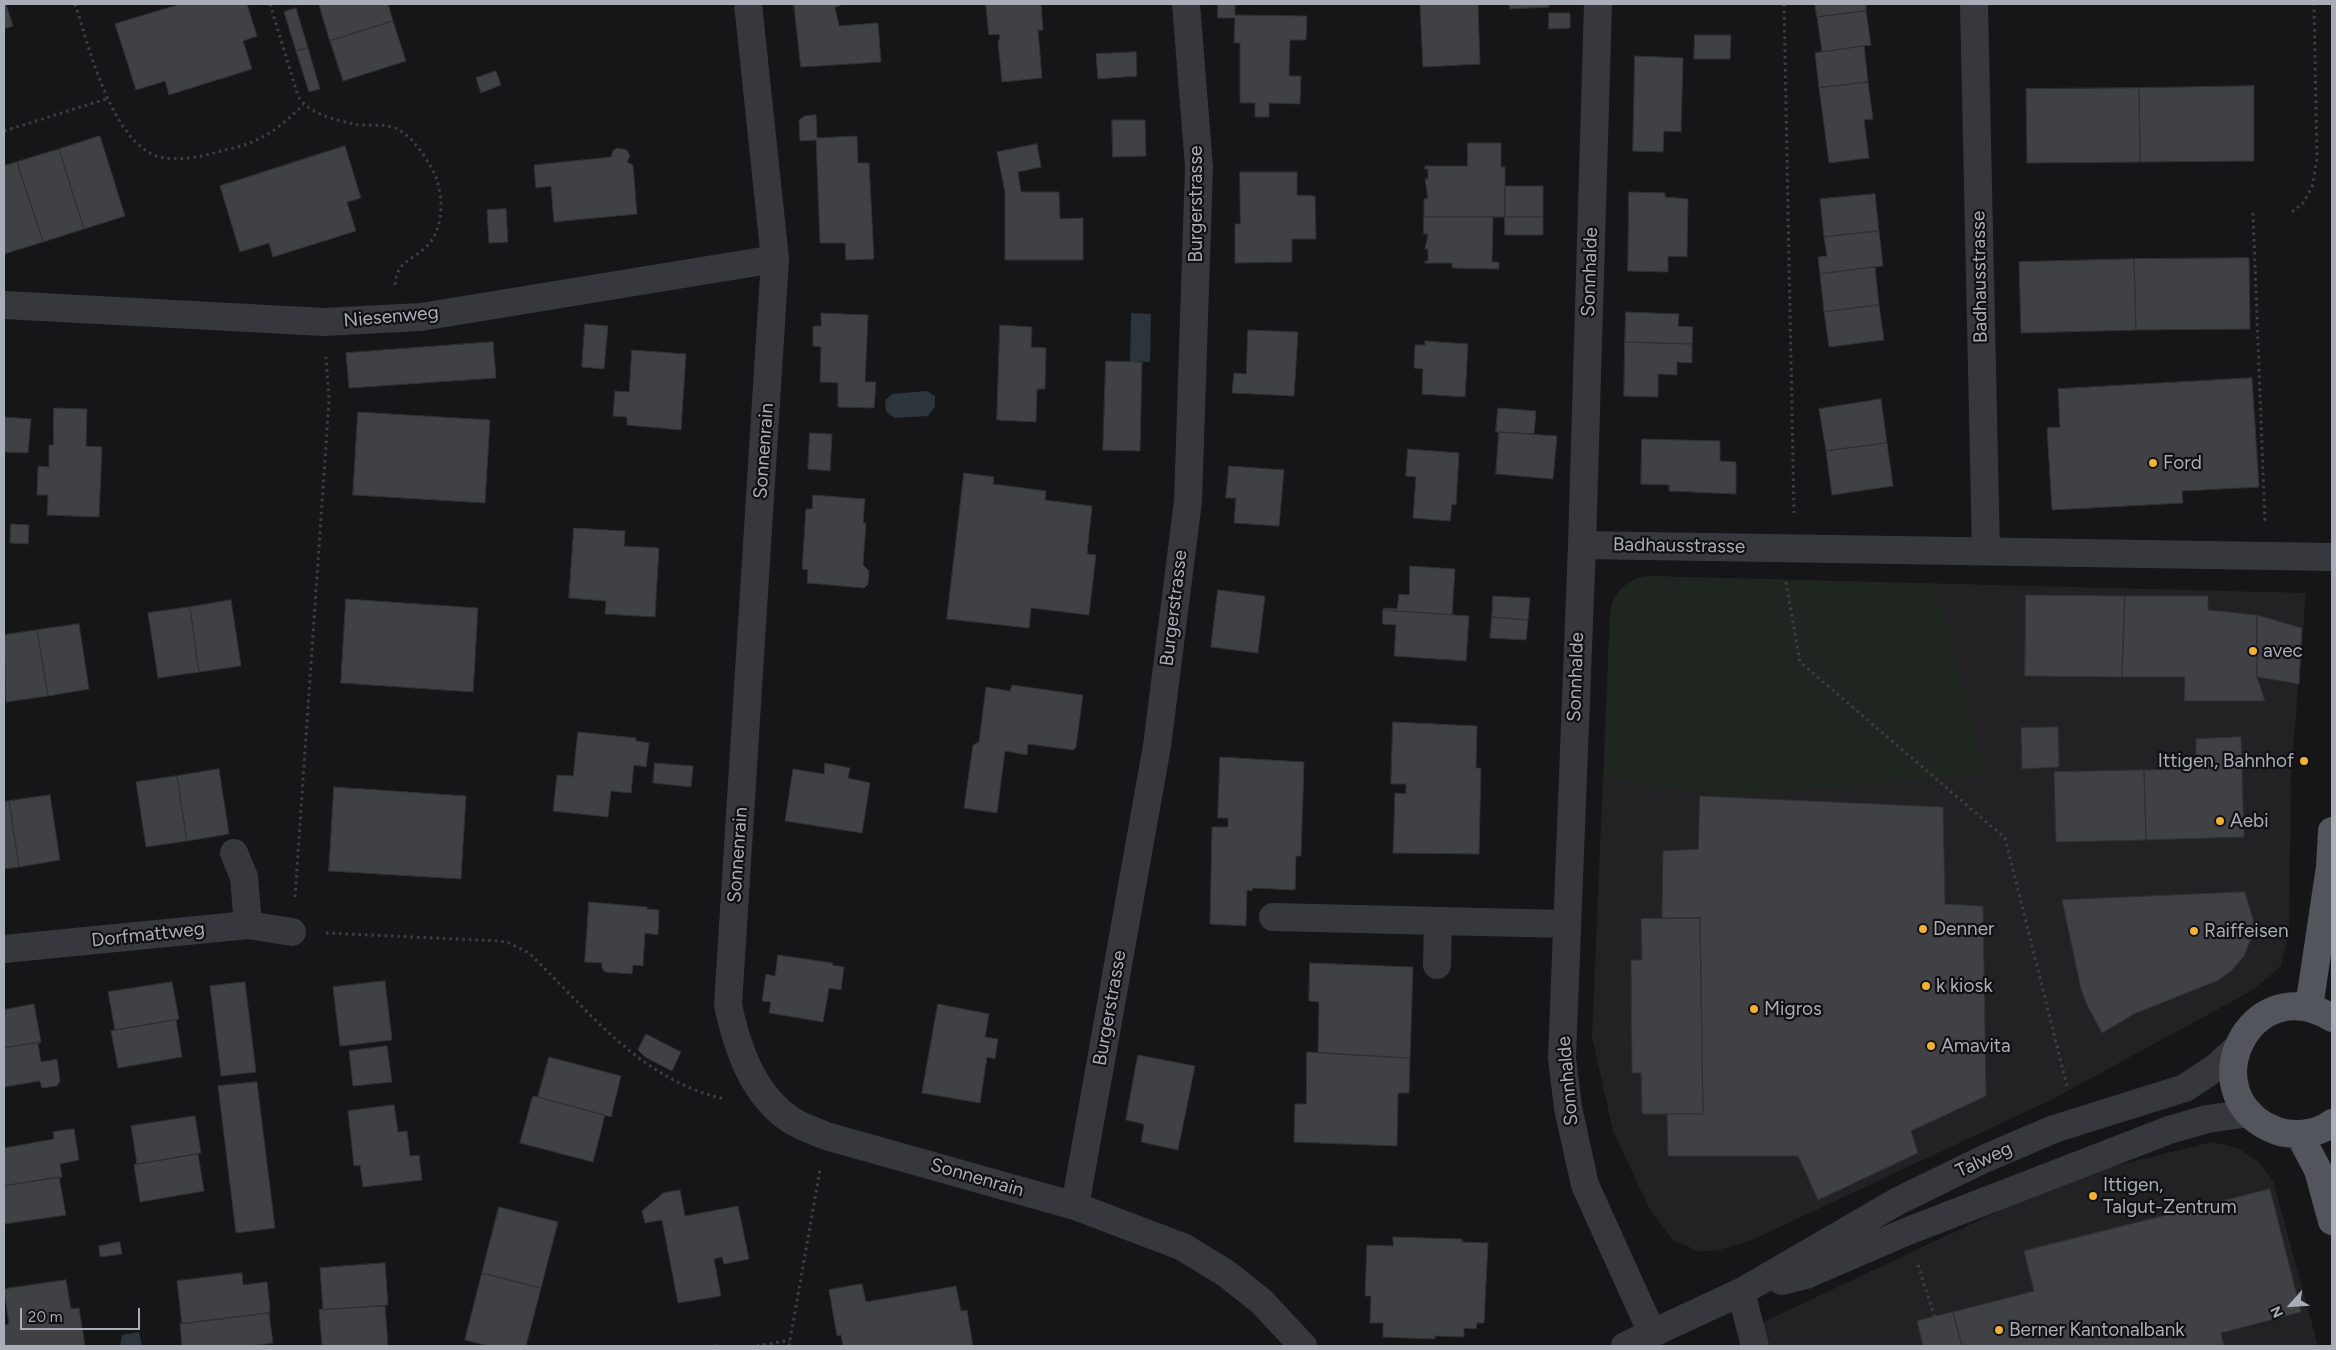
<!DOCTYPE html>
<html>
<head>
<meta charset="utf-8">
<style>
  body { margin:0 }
  #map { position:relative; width:2336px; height:1350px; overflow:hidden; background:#161618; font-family:Figtree,sans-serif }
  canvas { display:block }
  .frame { position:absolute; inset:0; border:5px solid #a8adb8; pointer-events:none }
  .north { position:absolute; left:2266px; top:1280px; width:50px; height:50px; -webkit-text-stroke:4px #111113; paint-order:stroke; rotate:244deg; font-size:14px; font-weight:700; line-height:20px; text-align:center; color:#a8adb8 }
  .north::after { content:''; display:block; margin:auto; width:18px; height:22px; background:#a8adb8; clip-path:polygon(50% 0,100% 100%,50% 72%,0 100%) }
  .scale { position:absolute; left:20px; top:1308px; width:120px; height:22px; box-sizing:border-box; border:2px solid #a8adb8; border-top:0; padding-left:6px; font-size:15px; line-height:18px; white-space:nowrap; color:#a8adb8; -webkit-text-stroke:4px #111113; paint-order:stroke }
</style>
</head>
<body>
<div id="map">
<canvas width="2336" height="1350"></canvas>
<div class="frame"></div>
<div class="north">N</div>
<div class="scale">20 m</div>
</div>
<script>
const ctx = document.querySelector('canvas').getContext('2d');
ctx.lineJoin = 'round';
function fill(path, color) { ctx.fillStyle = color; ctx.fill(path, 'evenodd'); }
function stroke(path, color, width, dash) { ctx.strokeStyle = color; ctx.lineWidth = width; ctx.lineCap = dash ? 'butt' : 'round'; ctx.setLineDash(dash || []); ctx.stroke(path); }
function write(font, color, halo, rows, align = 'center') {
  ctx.font = font + ' Figtree,sans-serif'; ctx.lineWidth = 4.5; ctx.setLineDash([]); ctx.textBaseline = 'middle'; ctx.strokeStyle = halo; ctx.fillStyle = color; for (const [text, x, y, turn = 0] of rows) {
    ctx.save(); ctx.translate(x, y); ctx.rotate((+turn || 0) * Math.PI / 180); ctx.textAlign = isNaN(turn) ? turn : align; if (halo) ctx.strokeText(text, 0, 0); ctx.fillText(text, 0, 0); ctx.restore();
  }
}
fill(new Path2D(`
  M 1648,576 L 2306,593 L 2291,774 L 2289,932 L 2281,966 L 2253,990 L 2051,1100 L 1752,1240 L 1719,1250 L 1700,1252 L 1673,1240 L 1651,1212 L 1613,1131 L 1592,1037 L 1610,612 L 1613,601 L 1622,588 L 1640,577 Z
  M 2212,1142 L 2238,1148 L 2259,1162 L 2273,1181 L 2318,1346 L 1744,1346 L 1740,1333 L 2071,1177 Z`), '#222225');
fill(new Path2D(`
  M 1648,576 L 1936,584 L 1985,774 L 1725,796 L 1604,778 L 1610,612 C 1615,592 1626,579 1648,576 Z`), '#1e261f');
fill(new Path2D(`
  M 1131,313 L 1151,314 L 1150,362 L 1130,361 Z
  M 927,391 L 935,396 L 935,407 L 928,416 L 894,418 L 886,411 L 885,400 L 892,394 Z
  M 139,1332 L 142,1346 L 120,1346 L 122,1335 Z`), '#2c353c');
const building = new Path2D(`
  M 4,4 L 6,4 L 13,26 L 4,29 Z
  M 181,4 L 247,4 L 257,36 L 243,41 L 252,69 L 169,95 L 165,81 L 136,90 L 115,24 Z
  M 319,4 L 388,4 L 393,21 L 330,41 Z
  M 794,4 L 839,4 L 840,6 L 835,7 L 839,26 L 878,23 L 881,62 L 801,67 Z
  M 986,4 L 1041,4 L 1043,30 L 1038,30 L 1042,78 L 1002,82 L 998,42 L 1000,38 L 999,34 L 989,35 Z
  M 1218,4 L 1235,4 L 1235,15 L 1307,16 L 1306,40 L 1290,40 L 1289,76 L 1301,76 L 1300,104 L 1269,103 L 1269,117 L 1255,117 L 1255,103 L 1240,103 L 1240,43 L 1234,43 L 1235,18 L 1218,18 Z
  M 1455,4 L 1478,4 L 1480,64 L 1423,67 L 1420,5 Z
  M 1509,4 L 1548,4 L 1549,7 L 1510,9 Z
  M 1815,4 L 1866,4 L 1866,11 L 1817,17 Z
  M 296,8 L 308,48 L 296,51 L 284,12 Z
  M 1866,11 L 1871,45 L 1822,52 L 1817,17 Z
  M 1549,13 L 1570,13 L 1570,28 L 1549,29 Z
  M 393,21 L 406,61 L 343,81 L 330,41 Z
  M 1695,35 L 1731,35 L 1730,59 L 1694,59 Z
  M 1864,46 L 1868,82 L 1819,88 L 1815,53 Z
  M 308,48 L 320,89 L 309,92 L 296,51 Z
  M 1136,52 L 1137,76 L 1098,79 L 1096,54 Z
  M 1635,56 L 1683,58 L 1681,132 L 1664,131 L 1663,152 L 1633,151 Z
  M 496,71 L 501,85 L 481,93 L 476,78 Z
  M 1868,82 L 1873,119 L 1864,120 L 1869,158 L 1829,163 L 1819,88 Z
  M 2254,86 L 2254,161 L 2140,162 L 2139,88 Z
  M 2139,88 L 2140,162 L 2027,163 L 2026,89 Z
  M 816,115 L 817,138 L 857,136 L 858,163 L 869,163 L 874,259 L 846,260 L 845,243 L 820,243 L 816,140 L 800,141 L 799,120 L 805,116 Z
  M 1112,120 L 1145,120 L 1146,156 L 1113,157 Z
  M 100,136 L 125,216 L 84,229 L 59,149 Z
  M 1468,143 L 1501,143 L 1501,167 L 1505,167 L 1505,217 L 1424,217 L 1424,199 L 1428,198 L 1425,179 L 1428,179 L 1428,169 L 1425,169 L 1425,166 L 1467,166 Z
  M 1037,144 L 1041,167 L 1018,172 L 1021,192 L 1059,192 L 1060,219 L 1083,218 L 1083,260 L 1005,260 L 1005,192 L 997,152 Z
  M 345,146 L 361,198 L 347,202 L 356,231 L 273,257 L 269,243 L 240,252 L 220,186 Z
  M 617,148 L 627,150 L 630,156 L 627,162 L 633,165 L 637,214 L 554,222 L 551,186 L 536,188 L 534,165 L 611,157 L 613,151 Z
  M 59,149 L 84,229 L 43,242 L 17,162 Z
  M 17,162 L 43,242 L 4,254 L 4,166 Z
  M 1240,172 L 1297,172 L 1297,195 L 1315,196 L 1316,239 L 1292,239 L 1292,262 L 1235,263 L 1235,224 L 1240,224 Z
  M 1505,186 L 1543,186 L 1543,217 L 1505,217 Z
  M 1629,192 L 1665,193 L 1665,197 L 1688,199 L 1687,257 L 1668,256 L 1668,272 L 1628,271 Z
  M 1875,194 L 1879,231 L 1824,237 L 1820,199 Z
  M 506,209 L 508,242 L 489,243 L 487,210 Z
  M 1424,217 L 1493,217 L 1492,262 L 1499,262 L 1499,269 L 1452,268 L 1452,263 L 1425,263 L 1425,261 L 1428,261 L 1428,249 L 1425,249 L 1428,234 L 1424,234 Z
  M 1505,217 L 1543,217 L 1543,235 L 1505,235 Z
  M 1879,231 L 1883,266 L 1820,274 L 1818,257 L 1827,256 L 1824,237 Z
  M 2249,258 L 2250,329 L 2136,330 L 2134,259 Z
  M 2134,259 L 2136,330 L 2021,333 L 2019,262 Z
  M 1875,267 L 1879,305 L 1824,312 L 1820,274 Z
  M 1879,305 L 1884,340 L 1829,347 L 1824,312 Z
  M 1626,312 L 1679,314 L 1678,326 L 1693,327 L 1692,344 L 1625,342 Z
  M 821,313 L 868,315 L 865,382 L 876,382 L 874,408 L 838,407 L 838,383 L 820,382 L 821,347 L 813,346 L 813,326 L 821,326 Z
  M 585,324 L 608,326 L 604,369 L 582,367 Z
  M 1000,325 L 1032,327 L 1031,347 L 1046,348 L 1045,389 L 1037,389 L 1036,422 L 997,420 Z
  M 1248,330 L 1298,332 L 1294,396 L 1232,393 L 1234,373 L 1246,374 Z
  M 1425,341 L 1468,344 L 1465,397 L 1422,394 L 1423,369 L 1414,368 L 1415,345 L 1425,345 Z
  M 493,342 L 496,378 L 349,388 L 346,353 Z
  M 1625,342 L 1692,344 L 1692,363 L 1677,362 L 1677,375 L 1658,374 L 1658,397 L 1624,396 Z
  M 632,350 L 686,354 L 681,430 L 627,425 L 627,417 L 613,416 L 615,391 L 629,392 Z
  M 1106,361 L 1142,362 L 1140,451 L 1103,450 Z
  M 2252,378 L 2259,487 L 2182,491 L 2183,503 L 2052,510 L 2047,428 L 2060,427 L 2058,389 Z
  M 1881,399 L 1887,443 L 1826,451 L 1819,409 Z
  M 54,408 L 87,409 L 86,446 L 102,447 L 99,517 L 47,515 L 48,495 L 37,495 L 38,466 L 49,467 L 49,445 L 53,445 Z
  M 1498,408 L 1536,411 L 1534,434 L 1496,432 Z
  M 358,412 L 490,420 L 485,503 L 353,495 Z
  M 4,417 L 31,419 L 28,453 L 4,452 Z
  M 1499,432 L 1557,436 L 1553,479 L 1496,474 Z
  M 810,433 L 832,434 L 830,471 L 808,469 Z
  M 1642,439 L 1720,441 L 1720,461 L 1736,462 L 1736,494 L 1669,491 L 1669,485 L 1641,484 Z
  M 1887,443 L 1893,486 L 1832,495 L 1826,451 Z
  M 1408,449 L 1459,453 L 1456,505 L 1452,504 L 1450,521 L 1413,518 L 1416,477 L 1406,476 Z
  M 1229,466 L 1284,470 L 1279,526 L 1234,523 L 1236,498 L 1226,498 Z
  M 964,473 L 994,477 L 993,484 L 1046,491 L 1045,500 L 1092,506 L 1087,554 L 1096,555 L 1089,615 L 1031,608 L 1029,628 L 947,619 Z
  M 813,495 L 865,499 L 863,523 L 866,523 L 863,565 L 869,571 L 868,584 L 864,588 L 807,583 L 808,570 L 802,569 L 806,509 L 812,509 Z
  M 11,524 L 29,525 L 28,544 L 10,543 Z
  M 574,528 L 625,531 L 624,546 L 659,548 L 655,617 L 605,614 L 606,601 L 569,598 Z
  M 1410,566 L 1455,569 L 1452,615 L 1383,610 L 1384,608 L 1397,609 L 1399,594 L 1409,595 Z
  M 1218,590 L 1265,596 L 1258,653 L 1211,647 Z
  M 2026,595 L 2125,596 L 2122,677 L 2025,676 Z
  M 1493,596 L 1530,598 L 1528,620 L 1492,617 Z
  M 2125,596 L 2208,596 L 2208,610 L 2257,615 L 2257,677 L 2265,701 L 2184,701 L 2185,677 L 2122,677 Z
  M 346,599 L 478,608 L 473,692 L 341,683 Z
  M 231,600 L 241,666 L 199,672 L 190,607 Z
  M 190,607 L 199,672 L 158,678 L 148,613 Z
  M 1383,610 L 1469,616 L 1466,661 L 1394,656 L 1396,625 L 1383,624 Z
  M 2257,615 L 2302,628 L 2299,684 L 2257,677 Z
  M 1492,617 L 1528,620 L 1526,640 L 1490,638 Z
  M 79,624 L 89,689 L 48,696 L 37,630 Z
  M 37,630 L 48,696 L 6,702 L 4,635 Z
  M 1012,685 L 1083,695 L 1076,747 L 1073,750 L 1028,744 L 1027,755 L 1005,751 L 997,813 L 964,808 L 973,745 L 979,742 L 986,687 L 1010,691 Z
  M 1393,722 L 1477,726 L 1476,768 L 1481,768 L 1479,854 L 1393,853 L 1395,793 L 1406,794 L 1406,784 L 1391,784 Z
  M 2058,727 L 2059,767 L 2022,769 L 2021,728 Z
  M 578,732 L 636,738 L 636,741 L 649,743 L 646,767 L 634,765 L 631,793 L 611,791 L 608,817 L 553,811 L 557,775 L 573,776 Z
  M 2241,737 L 2244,837 L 2146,840 L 2144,770 L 2196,769 L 2196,739 Z
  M 1220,757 L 1304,762 L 1301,856 L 1296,856 L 1295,890 L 1253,888 L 1252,891 L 1247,890 L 1246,926 L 1210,924 L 1212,827 L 1228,827 L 1228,818 L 1218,818 Z
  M 655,763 L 693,766 L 691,787 L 653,783 Z
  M 825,763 L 850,768 L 848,778 L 870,783 L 862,833 L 785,821 L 793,769 L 824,774 Z
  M 219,769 L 229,834 L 187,841 L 177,776 Z
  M 2144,770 L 2146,840 L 2056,842 L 2054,772 Z
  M 177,776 L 187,841 L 146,847 L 136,782 Z
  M 334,787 L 466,796 L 461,879 L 329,871 Z
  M 50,795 L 60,860 L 19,867 L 9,801 Z
  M 1700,796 L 1943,807 L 1945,904 L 1983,906 L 1986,1096 L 1911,1131 L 1918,1153 L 1818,1200 L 1798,1156 L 1668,1156 L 1667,1114 L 1703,1114 L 1700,918 L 1662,918 L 1663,851 L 1698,849 Z
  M 9,801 L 19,867 L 4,869 L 4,802 Z
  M 2245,892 L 2253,919 L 2254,931 L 2244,956 L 2232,970 L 2219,980 L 2134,1014 L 2102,1033 L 2086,1003 L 2081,989 L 2062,900 Z
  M 589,902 L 647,907 L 647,909 L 659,910 L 658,935 L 645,933 L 643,966 L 633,965 L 632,974 L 605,972 L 602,968 L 602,963 L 585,962 Z
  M 1700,918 L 1703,1114 L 1642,1114 L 1641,1073 L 1632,1073 L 1631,960 L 1642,960 L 1641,919 Z
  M 778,955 L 833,963 L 832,965 L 844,967 L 841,990 L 829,988 L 823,1022 L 769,1013 L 771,1002 L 762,1001 L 766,974 L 775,976 Z
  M 1310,963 L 1413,967 L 1410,1058 L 1318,1053 L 1319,1002 L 1309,1001 Z
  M 385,981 L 392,1040 L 340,1046 L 333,987 Z
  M 172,982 L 179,1019 L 115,1030 L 108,992 Z
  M 245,982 L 256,1072 L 221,1076 L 210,986 Z
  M 34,1004 L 41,1042 L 4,1048 L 4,1010 Z
  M 938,1004 L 989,1014 L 985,1037 L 998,1039 L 995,1059 L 987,1057 L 980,1103 L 922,1093 Z
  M 176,1020 L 182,1057 L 118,1068 L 111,1031 Z
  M 646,1034 L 681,1052 L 672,1071 L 645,1057 L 638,1050 Z
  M 41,1042 L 38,1044 L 41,1062 L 57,1059 L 60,1081 L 57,1086 L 42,1088 L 40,1081 L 4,1087 L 4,1048 Z
  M 387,1046 L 392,1082 L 353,1086 L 349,1051 Z
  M 1307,1052 L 1410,1058 L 1409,1093 L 1398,1093 L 1397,1146 L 1294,1142 L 1295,1104 L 1306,1104 Z
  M 1138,1055 L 1195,1066 L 1178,1150 L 1141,1142 L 1144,1126 L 1143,1124 L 1126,1120 Z
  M 549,1057 L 621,1076 L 611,1117 L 538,1097 Z
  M 257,1082 L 275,1228 L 236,1233 L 218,1086 Z
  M 533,1096 L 605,1115 L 593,1162 L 520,1143 Z
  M 394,1105 L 398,1132 L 407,1131 L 410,1156 L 419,1155 L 422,1180 L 363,1187 L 360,1165 L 354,1166 L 348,1111 Z
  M 195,1116 L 201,1153 L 137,1164 L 131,1126 Z
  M 74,1129 L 79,1160 L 60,1164 L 62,1177 L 4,1186 L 4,1148 L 54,1139 L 53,1132 Z
  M 198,1154 L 204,1191 L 140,1202 L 134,1165 Z
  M 59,1177 L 66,1215 L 4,1224 L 4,1186 Z
  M 2270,1189 L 2301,1312 L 2221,1333 L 2224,1346 L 1962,1346 L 1953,1312 L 2034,1291 L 2024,1251 Z
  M 680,1190 L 685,1216 L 738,1206 L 749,1259 L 724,1264 L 722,1257 L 714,1259 L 721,1296 L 678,1303 L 662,1220 L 645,1223 L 642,1211 L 663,1193 Z
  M 499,1207 L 558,1222 L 541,1288 L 482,1273 Z
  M 1393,1237 L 1462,1239 L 1462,1242 L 1488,1243 L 1484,1323 L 1477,1323 L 1476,1329 L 1464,1328 L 1464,1337 L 1435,1336 L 1435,1339 L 1383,1337 L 1383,1323 L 1370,1323 L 1371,1296 L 1365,1296 L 1367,1245 L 1393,1246 Z
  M 120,1242 L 122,1254 L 100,1257 L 99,1246 Z
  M 385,1263 L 388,1305 L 323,1310 L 320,1268 Z
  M 242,1273 L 243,1285 L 267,1282 L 270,1308 L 269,1313 L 182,1324 L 177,1281 Z
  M 482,1273 L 541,1288 L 526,1346 L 489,1346 L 465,1340 Z
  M 66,1280 L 71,1309 L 79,1308 L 85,1346 L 4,1346 L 4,1325 L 9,1324 L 4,1289 Z
  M 862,1284 L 866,1302 L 956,1286 L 961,1311 L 967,1310 L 973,1346 L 843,1346 L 841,1335 L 837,1336 L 829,1290 Z
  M 385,1306 L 388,1346 L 322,1346 L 319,1310 Z
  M 1953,1312 L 1962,1346 L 1923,1346 L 1917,1321 Z
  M 269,1313 L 273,1343 L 251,1346 L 182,1346 L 180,1324 Z`);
fill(building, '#404145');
stroke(building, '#303034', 1);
stroke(new Path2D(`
  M 75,4 C 89,46 113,151 165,158 C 181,160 199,157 214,153 C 227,149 242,147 254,141 C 273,134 288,119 303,105
  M 270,4 L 298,96 C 307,113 335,120 354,124 C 368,127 385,122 399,130 C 413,138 423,153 431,167 C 444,189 446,226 427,246 C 412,261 397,260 395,285
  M 1784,4 L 1794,513
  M 4,131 L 106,99
  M 2292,212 L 2303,203 L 2312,187 L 2317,159 L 2314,4
  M 2253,213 L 2265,523
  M 1786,582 L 1800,662 L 2005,838 L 2068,1090
  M 295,897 L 329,401 L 326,357
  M 326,933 L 500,941 L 509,943 L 529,953 C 589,1011 639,1079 724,1099
  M 1918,1265 L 1935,1318
  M 714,1346 L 721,1346
  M 757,1346 L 790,1340
  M 789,1346 L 820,1170`), '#3d3f44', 3, [2.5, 4]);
stroke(new Path2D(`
  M 748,4 L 775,259 L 728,1005 C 737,1048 753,1095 791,1120 C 801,1127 815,1131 826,1136 L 1075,1206 L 1183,1247 L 1227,1274 L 1262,1302 L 1303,1346
  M 1598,4 L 1582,545 L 1562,1058 L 1568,1108 L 1585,1185 L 1652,1333
  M 1974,4 L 1986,551
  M 4,305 L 324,322 L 421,317 L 775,259
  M 1582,545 L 2332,557
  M 234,853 L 244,877 L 248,925
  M 1273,917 L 1566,924
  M 4,949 L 248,925 L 292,932
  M 1437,965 L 1438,921
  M 1075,1206 L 1157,746 L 1188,501 L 1199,167 L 1186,4
  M 1782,1281 L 1806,1275 L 1908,1231 L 2169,1130 L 2207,1119 L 2250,1113
  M 1741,1292 L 1755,1346
  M 1625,1346 L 1741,1292 L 1898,1201 L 1986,1158 L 2054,1129 L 2185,1088 L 2215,1068 L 2235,1050`), '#37383d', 28);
stroke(new Path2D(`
  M 2309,1007 L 2330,867 L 2332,831
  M 2332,1018 C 2249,967 2188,1098 2277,1131 C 2295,1137 2318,1134 2332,1123
  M 2299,1134 L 2318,1170 L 2332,1221`), '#53555c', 28);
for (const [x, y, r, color] of [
  [2153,463,5,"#f2b134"],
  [2253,651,5,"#f2b134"],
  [2304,761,5,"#f2b134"],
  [2220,821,5,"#f2b134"],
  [1923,929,5,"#f2b134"],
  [2194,931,5,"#f2b134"],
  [1926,986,5,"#f2b134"],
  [1754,1009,5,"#f2b134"],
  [1931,1046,5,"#f2b134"],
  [2093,1196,5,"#f2b134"],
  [1999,1330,5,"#f2b134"]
]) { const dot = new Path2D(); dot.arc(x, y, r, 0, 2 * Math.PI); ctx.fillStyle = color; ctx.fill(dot); stroke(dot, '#111113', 2); }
write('19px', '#a8adb8', '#111113', [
  ["Burgerstrasse",1196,204,-90],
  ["Sonnhalde",1590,272,-88],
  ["Badhausstrasse",1980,277,-91],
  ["Niesenweg",391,317,-5],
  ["Sonnenrain",764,451,-86],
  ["Badhausstrasse",1679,546,1],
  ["Burgerstrasse",1174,608,-83],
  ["Sonnhalde",1576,677,-88],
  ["Sonnenrain",738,855,-86],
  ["Dorfmattweg",148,935,-6],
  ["Burgerstrasse",1110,1008,-80],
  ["Sonnhalde",1568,1081,-95],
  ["Talweg",1984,1160,-25],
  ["Sonnenrain",977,1178,16]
]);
write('19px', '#a8adb8', '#111113', [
  ["Ford",2163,463],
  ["avec",2263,651],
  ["Ittigen, Bahnhof",2294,761,"right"],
  ["Aebi",2230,821],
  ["Denner",1933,929],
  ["Raiffeisen",2204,931],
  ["k kiosk",1936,986],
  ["Migros",1764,1009],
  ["Amavita",1941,1046],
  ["Ittigen,",2103,1185],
  ["Talgut-Zentrum",2103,1207],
  ["Berner Kantonalbank",2009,1330]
], 'left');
</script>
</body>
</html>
